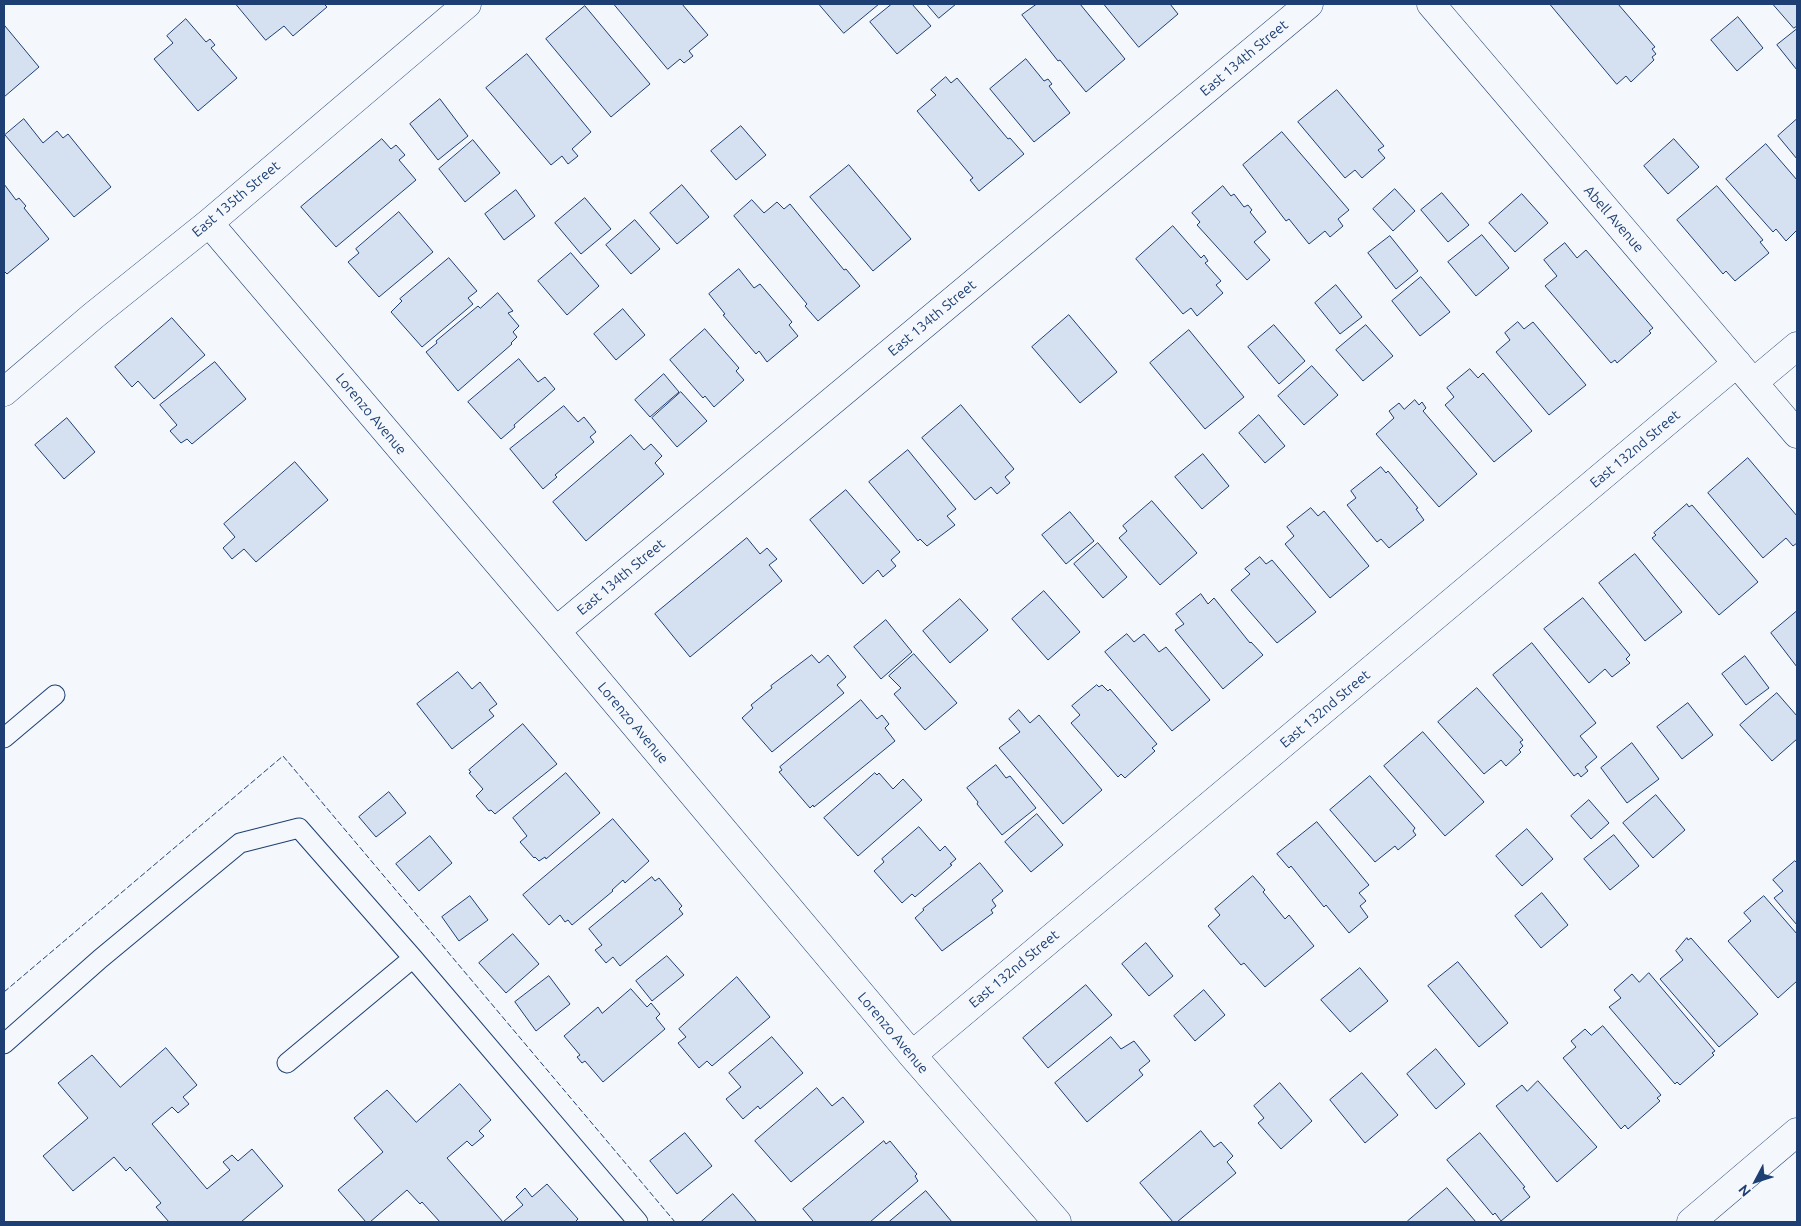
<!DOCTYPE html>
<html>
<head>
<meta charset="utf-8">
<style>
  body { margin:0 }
  #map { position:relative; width:1801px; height:1226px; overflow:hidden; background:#f4f7fb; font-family:Ubuntu,sans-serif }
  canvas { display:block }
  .frame { position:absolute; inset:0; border:5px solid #1d3f73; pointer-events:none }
  .north { position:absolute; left:1731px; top:1156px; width:50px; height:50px; -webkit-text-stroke:4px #f4f7fb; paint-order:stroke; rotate:230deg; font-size:14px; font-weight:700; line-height:20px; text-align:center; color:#1d3f73 }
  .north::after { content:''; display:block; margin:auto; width:18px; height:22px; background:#1d3f73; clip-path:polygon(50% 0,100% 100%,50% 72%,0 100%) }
</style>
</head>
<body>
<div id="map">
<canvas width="1801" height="1226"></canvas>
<div class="frame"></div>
<div class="north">N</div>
</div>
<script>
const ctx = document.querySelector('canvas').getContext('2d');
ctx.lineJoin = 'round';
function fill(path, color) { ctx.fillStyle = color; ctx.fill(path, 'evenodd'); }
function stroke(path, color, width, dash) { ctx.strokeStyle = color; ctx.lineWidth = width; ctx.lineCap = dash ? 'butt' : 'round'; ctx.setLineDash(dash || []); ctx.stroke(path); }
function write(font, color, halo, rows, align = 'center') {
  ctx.font = font + ' Ubuntu,sans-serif'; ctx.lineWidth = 4; ctx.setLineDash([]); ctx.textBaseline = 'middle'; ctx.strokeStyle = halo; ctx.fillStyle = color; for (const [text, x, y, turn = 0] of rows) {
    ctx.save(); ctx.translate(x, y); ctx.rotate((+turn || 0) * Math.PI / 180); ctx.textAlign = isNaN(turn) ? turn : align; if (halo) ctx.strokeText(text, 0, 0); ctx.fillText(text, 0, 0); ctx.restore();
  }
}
const building = new Path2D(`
  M 236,4 L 324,4 L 327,7 L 293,36 L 284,26 L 266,40 Z
  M 614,4 L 682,4 L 708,35 L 689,51 L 693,56 L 684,63 L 680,59 L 668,69 Z
  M 819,4 L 879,4 L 844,33 Z
  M 892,4 L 912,4 L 931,26 L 897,54 L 870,22 Z
  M 927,4 L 956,4 L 939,18 Z
  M 1037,4 L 1080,4 L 1125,59 L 1086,92 L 1060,60 L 1058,61 L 1022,15 Z
  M 1104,4 L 1170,4 L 1178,14 L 1139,47 Z
  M 1550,4 L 1618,4 L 1655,47 L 1652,49 L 1656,54 L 1652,57 L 1654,60 L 1631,82 L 1626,76 L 1617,84 Z
  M 1773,4 L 1797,4 L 1797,26 L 1794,28 Z
  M 585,6 L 650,84 L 611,117 L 546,39 Z
  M 1738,17 L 1763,48 L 1737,71 L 1711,40 Z
  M 186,19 L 206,42 L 210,39 L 215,45 L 211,48 L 237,78 L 198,111 L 154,59 L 173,43 L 167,36 Z
  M 5,26 L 39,67 L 4,97 L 4,28 Z
  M 1797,29 L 1797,70 L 1777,45 Z
  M 527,54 L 591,132 L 572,149 L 578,156 L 568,164 L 562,156 L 551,165 L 486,88 Z
  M 1026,59 L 1044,81 L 1048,79 L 1052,84 L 1049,86 L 1070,113 L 1034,142 L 990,89 Z
  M 946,77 L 951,83 L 957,78 L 1008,139 L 1010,138 L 1024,154 L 979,191 L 970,180 L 973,178 L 917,111 L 936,95 L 931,90 Z
  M 1337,90 L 1384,146 L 1378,150 L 1385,158 L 1362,178 L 1355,170 L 1345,178 L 1298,122 Z
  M 440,99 L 468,136 L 438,160 L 410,124 Z
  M 24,119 L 43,143 L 57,131 L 63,138 L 68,134 L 111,187 L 74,217 L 5,135 Z
  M 1797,119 L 1797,159 L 1778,136 Z
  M 741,126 L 766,155 L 736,180 L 711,151 Z
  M 1282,132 L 1349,210 L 1338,219 L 1343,226 L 1330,237 L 1325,231 L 1309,244 L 1289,219 L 1286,221 L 1243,165 Z
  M 382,139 L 391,149 L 396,145 L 405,155 L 399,160 L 416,180 L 336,247 L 301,207 Z
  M 1674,139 L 1699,167 L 1668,194 L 1644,166 Z
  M 473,140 L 500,173 L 465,202 L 439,169 Z
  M 1766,144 L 1797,180 L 1797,230 L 1786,241 L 1776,229 L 1773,232 L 1726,179 Z
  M 849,165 L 911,239 L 873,271 L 810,197 Z
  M 4,184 L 16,200 L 19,198 L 26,206 L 24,208 L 49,239 L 7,274 L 4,271 Z
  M 682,185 L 709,217 L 677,244 L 650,213 Z
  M 1223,186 L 1231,196 L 1234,194 L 1244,207 L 1248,205 L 1252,210 L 1250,212 L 1266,232 L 1254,242 L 1270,260 L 1247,280 L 1197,225 L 1200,222 L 1192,213 Z
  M 1717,186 L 1763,240 L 1760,242 L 1769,253 L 1735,281 L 1726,271 L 1723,274 L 1677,220 Z
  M 1395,189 L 1415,211 L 1393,231 L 1373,209 Z
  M 516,190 L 535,216 L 504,240 L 485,214 Z
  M 1442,193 L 1469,225 L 1448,242 L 1421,210 Z
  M 1522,194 L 1548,223 L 1515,252 L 1489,223 Z
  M 585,198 L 611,229 L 581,254 L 555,223 Z
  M 752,200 L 764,213 L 777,202 L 784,209 L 790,204 L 844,270 L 846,269 L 860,286 L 818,321 L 805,306 L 807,304 L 734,216 Z
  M 399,212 L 433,252 L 379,297 L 348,262 L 359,253 L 356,249 Z
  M 635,220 L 660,249 L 631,274 L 606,245 Z
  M 1173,226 L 1201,258 L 1204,255 L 1208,261 L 1205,263 L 1221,281 L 1216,285 L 1223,293 L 1197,316 L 1191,308 L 1183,314 L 1136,259 Z
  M 1482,235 L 1509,268 L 1476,296 L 1448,262 Z
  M 1390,236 L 1418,271 L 1396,289 L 1368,253 Z
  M 1565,243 L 1577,258 L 1586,250 L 1653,328 L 1649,331 L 1651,333 L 1617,363 L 1615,360 L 1611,363 L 1545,286 L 1557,276 L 1544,260 Z
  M 571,253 L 599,286 L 567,315 L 538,281 Z
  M 449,258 L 477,291 L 468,298 L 473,304 L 422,347 L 391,312 L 402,301 L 400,299 Z
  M 739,269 L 754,288 L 760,284 L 792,322 L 789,325 L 798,336 L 767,362 L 759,351 L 756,354 L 723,315 L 725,314 L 709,294 Z
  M 1421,277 L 1450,312 L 1420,336 L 1392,301 Z
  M 1336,285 L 1362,317 L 1340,334 L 1315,303 Z
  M 498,293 L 513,311 L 508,313 L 519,326 L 513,332 L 517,337 L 511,343 L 512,344 L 458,391 L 426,352 L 437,343 L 436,341 L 478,306 L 480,308 Z
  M 623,309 L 645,335 L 616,360 L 594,334 Z
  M 1069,315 L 1117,372 L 1080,403 L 1032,347 Z
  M 172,318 L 205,355 L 154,399 L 138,381 L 132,387 L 115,367 Z
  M 1518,322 L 1524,329 L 1533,322 L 1586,385 L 1549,415 L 1496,352 L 1510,340 L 1505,333 Z
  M 1274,325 L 1305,361 L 1279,384 L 1248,347 Z
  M 1366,325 L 1393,356 L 1363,381 L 1336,350 Z
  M 705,329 L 739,368 L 736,371 L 744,380 L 714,407 L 705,396 L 703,398 L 670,360 Z
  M 1189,330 L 1244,397 L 1205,429 L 1150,363 Z
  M 519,359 L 538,382 L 545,377 L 555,389 L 514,425 L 515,427 L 501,439 L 468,402 Z
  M 215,362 L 246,399 L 192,444 L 187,439 L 181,443 L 170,431 L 177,425 L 160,405 Z
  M 1312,366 L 1338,395 L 1304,425 L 1278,396 Z
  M 1470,369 L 1478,378 L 1483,373 L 1532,431 L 1494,462 L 1445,405 L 1454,397 L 1447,388 Z
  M 664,374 L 679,392 L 650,417 L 635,400 Z
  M 681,392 L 707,421 L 677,447 L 652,418 Z
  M 1415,400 L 1419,405 L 1422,402 L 1426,408 L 1423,411 L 1477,474 L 1439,507 L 1376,434 L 1394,418 L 1389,411 L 1399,403 L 1404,409 Z
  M 961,405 L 1014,469 L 1005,477 L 1010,483 L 997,494 L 991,487 L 975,500 L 922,438 Z
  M 564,406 L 578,422 L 584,417 L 596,432 L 590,437 L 594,442 L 555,475 L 557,477 L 543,489 L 510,449 Z
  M 1259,415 L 1285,446 L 1265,463 L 1239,433 Z
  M 67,418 L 95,452 L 64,479 L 35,445 Z
  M 631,435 L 644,450 L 651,444 L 662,456 L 655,463 L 664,474 L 586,541 L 553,502 Z
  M 908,450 L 956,509 L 947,516 L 955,525 L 927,546 L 920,539 L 918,541 L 869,482 Z
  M 1203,454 L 1229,486 L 1202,509 L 1175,477 Z
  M 1748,458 L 1797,516 L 1797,543 L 1793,546 L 1786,538 L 1763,558 L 1708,493 Z
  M 295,462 L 328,500 L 256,562 L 244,549 L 232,559 L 223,548 L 235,537 L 224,524 Z
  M 1381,467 L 1386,473 L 1388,471 L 1418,508 L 1416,509 L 1424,520 L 1389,548 L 1381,539 L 1377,542 L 1347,505 L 1356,498 L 1351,491 Z
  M 846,490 L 900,552 L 891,560 L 896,566 L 883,577 L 878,570 L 863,584 L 810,520 Z
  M 1152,501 L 1197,553 L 1160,585 L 1119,538 L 1127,531 L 1123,526 Z
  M 1687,504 L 1689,507 L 1692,505 L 1758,582 L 1719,615 L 1652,538 L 1656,535 L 1654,533 Z
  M 1311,508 L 1318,516 L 1324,511 L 1369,566 L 1330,598 L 1285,544 L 1294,536 L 1287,527 Z
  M 1070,512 L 1094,541 L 1066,564 L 1042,535 Z
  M 747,538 L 760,554 L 767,548 L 777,559 L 769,565 L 782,581 L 690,657 L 655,614 Z
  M 1098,543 L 1127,577 L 1103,598 L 1074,564 Z
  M 1635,554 L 1682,612 L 1645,641 L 1599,583 Z
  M 1260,557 L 1266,564 L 1272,560 L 1316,612 L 1277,643 L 1231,590 L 1250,574 L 1245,569 Z
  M 1044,591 L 1080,632 L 1048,660 L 1012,619 Z
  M 1201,594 L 1208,604 L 1214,598 L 1250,643 L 1251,642 L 1263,655 L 1223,689 L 1175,630 L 1184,624 L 1176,614 Z
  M 1583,598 L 1630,655 L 1626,659 L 1630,663 L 1612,677 L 1605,669 L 1589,683 L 1544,629 Z
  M 960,599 L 988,630 L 950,663 L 923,631 Z
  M 1797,611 L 1797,667 L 1771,633 Z
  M 886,620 L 912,652 L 881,679 L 854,647 Z
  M 1127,634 L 1134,642 L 1144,634 L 1159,652 L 1166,647 L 1210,700 L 1172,731 L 1105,652 Z
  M 1532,643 L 1596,723 L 1580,736 L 1597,757 L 1585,767 L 1588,771 L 1581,777 L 1578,773 L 1574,776 L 1493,675 Z
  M 914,654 L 957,703 L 925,730 L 894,694 L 901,688 L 889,676 Z
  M 812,655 L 819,663 L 828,655 L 846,677 L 837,685 L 844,693 L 772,752 L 742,718 L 753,708 L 751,705 L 772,688 L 771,686 Z
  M 1745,656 L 1769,688 L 1746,705 L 1722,674 Z
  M 458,672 L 472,689 L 480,682 L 497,704 L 489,710 L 494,716 L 452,749 L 417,704 Z
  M 1097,685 L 1099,687 L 1102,685 L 1108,691 L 1110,689 L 1157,744 L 1152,748 L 1155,751 L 1125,778 L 1121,774 L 1118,777 L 1071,723 L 1080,715 L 1072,706 Z
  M 1477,688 L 1523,740 L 1520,742 L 1523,746 L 1519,750 L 1521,752 L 1506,766 L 1501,760 L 1484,774 L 1438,722 Z
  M 1777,693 L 1797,716 L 1797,739 L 1772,761 L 1740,725 Z
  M 861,700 L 877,719 L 882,715 L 889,724 L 885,728 L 895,741 L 814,807 L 813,805 L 810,808 L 779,772 L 782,770 L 780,767 Z
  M 1688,703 L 1713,735 L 1682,759 L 1657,727 Z
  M 1019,710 L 1030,723 L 1039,715 L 1102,790 L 1063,824 L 999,748 L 1020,732 L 1009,719 Z
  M 523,724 L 557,764 L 495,814 L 491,810 L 489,811 L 476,796 L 483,789 L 469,773 L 471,772 L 469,770 Z
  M 1423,732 L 1484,802 L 1445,836 L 1384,766 Z
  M 1632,743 L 1659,779 L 1627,803 L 1601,768 Z
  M 996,765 L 1006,778 L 1010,776 L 1036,808 L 1002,835 L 977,804 L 978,802 L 967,788 Z
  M 566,773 L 600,813 L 546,859 L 545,857 L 539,861 L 535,857 L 534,858 L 520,842 L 527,836 L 513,818 Z
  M 875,773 L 877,775 L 879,773 L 893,789 L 903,779 L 922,800 L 858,856 L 824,818 Z
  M 1370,776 L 1415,828 L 1413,831 L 1416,835 L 1398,850 L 1395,846 L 1375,862 L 1330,810 Z
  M 389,792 L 406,813 L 376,837 L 359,817 Z
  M 1656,795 L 1685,830 L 1653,858 L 1623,823 Z
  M 1589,800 L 1609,823 L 1591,839 L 1571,816 Z
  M 1037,814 L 1063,845 L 1031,872 L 1005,842 Z
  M 613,819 L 649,861 L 625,883 L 623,880 L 612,890 L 613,891 L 572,925 L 568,920 L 565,922 L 560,915 L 549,925 L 523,895 Z
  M 1317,822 L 1369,885 L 1359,893 L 1366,901 L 1360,906 L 1368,917 L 1349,933 L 1326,905 L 1324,907 L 1291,866 L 1289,868 L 1277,854 Z
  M 919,827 L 940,851 L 945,846 L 956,859 L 950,864 L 952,865 L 915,897 L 912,894 L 902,903 L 874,871 L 884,862 L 882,859 Z
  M 1527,829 L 1553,859 L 1522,886 L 1496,856 Z
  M 1614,835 L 1639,866 L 1610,890 L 1584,859 Z
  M 430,836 L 452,863 L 419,891 L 396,864 Z
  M 1795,861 L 1797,863 L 1797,925 L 1774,898 L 1783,891 L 1773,880 Z
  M 980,863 L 1003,891 L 992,900 L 996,906 L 991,910 L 993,913 L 942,951 L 915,918 L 924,910 L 923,909 Z
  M 1253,876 L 1265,890 L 1263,892 L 1285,919 L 1289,915 L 1314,946 L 1265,987 L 1244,963 L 1241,965 L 1208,926 L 1220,915 L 1215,909 Z
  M 652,877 L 655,881 L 659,878 L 682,906 L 679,909 L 683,914 L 620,966 L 613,957 L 606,963 L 595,950 L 602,945 L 589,929 Z
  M 1542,893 L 1568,925 L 1541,948 L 1515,916 Z
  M 470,896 L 488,920 L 459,941 L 442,917 Z
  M 1764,896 L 1797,934 L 1797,981 L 1778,998 L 1728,941 L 1751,921 L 1744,913 Z
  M 513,934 L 539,964 L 506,993 L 479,963 Z
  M 1687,938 L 1688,940 L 1691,938 L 1758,1014 L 1719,1047 L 1660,979 L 1683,960 L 1676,951 Z
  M 1146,943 L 1173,976 L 1149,996 L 1122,964 Z
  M 667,956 L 684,975 L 652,1001 L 636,981 Z
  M 1458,962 L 1508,1023 L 1479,1047 L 1428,986 Z
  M 1360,968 L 1388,1001 L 1350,1032 L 1321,1000 Z
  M 1649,973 L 1715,1051 L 1712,1053 L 1714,1055 L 1680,1085 L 1677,1082 L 1675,1084 L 1609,1007 L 1621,998 L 1614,990 L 1632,974 L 1639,982 Z
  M 549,976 L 570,1004 L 536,1031 L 515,1002 Z
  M 737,977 L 770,1017 L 712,1066 L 707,1061 L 699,1068 L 678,1043 L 686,1037 L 679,1029 Z
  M 1086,985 L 1112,1015 L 1048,1068 L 1023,1038 Z
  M 631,989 L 647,1007 L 651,1003 L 660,1014 L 656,1018 L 665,1029 L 603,1082 L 585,1061 L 582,1063 L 577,1057 L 580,1055 L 564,1036 L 598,1007 L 602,1013 Z
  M 1204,990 L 1225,1015 L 1195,1041 L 1174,1016 Z
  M 1603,1026 L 1661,1095 L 1657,1098 L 1660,1101 L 1628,1129 L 1625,1125 L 1621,1129 L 1563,1058 L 1576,1047 L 1571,1041 L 1585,1029 L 1591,1035 Z
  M 772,1037 L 803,1073 L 760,1109 L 758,1106 L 743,1119 L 726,1099 L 741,1087 L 729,1073 Z
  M 1111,1037 L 1121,1049 L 1134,1041 L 1150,1061 L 1139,1070 L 1143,1075 L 1087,1122 L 1055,1083 Z
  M 166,1048 L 197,1085 L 183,1097 L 189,1104 L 178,1113 L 172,1107 L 152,1124 L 207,1189 L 230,1170 L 223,1162 L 232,1155 L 238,1161 L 252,1149 L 283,1186 L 241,1222 L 169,1222 L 156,1207 L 161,1203 L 130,1167 L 126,1171 L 114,1157 L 73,1191 L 43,1156 L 88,1118 L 58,1083 L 92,1055 L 120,1087 Z
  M 1436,1049 L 1465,1084 L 1436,1109 L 1407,1074 Z
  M 1362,1073 L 1398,1115 L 1365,1143 L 1330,1100 Z
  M 1538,1081 L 1597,1147 L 1557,1182 L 1496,1106 L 1522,1085 L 1527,1091 Z
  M 1280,1083 L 1312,1121 L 1281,1149 L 1258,1123 L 1264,1118 L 1254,1106 Z
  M 460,1084 L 491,1120 L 479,1131 L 484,1136 L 472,1146 L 467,1141 L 447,1158 L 503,1222 L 523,1205 L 516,1197 L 525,1188 L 532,1197 L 547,1184 L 578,1219 L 575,1222 L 440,1222 L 422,1202 L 420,1204 L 407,1190 L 370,1222 L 366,1222 L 338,1190 L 383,1152 L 354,1118 L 387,1090 L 416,1122 Z
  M 817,1088 L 832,1106 L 843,1097 L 864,1122 L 791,1182 L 755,1141 Z
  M 1201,1131 L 1214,1147 L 1221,1142 L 1233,1156 L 1227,1162 L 1236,1173 L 1177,1222 L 1173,1222 L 1140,1183 Z
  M 685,1133 L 712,1166 L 677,1194 L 650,1161 Z
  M 1480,1133 L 1525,1187 L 1523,1188 L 1530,1197 L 1501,1221 L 1495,1213 L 1493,1215 L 1447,1160 Z
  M 884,1141 L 886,1144 L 890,1141 L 917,1174 L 915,1176 L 918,1181 L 870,1222 L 811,1222 L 813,1221 L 803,1209 Z
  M 1447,1188 L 1476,1222 L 1409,1222 L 1408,1221 Z
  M 926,1191 L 952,1222 L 889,1222 Z
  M 733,1194 L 757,1222 L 701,1222 Z`);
fill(building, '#d5e0f0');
stroke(building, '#1d3f73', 1);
const service = new Path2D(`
  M 4,738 L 55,695
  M 4,1044 L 100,959 L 240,843 L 299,828 L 413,958 L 638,1222
  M 287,1063 L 413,958`);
const minor = new Path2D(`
  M 1431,4 L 1797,434
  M 209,223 L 556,631 L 912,1055 L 1057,1222
  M 1754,382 L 1797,346
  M 4,392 L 93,316 L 209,223 L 467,4
  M 556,631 L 1309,4
  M 912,1055 L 1737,363`);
const tertiary = new Path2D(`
  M 1691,1222 L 1797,1132`);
stroke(service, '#1d3f73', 21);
stroke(minor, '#1d3f73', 29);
stroke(tertiary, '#1d3f73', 29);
stroke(service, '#f4f7fb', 19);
stroke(minor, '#f4f7fb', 28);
stroke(tertiary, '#f4f7fb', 28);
stroke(new Path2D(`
  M 4,992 L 283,756 L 675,1222`), '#1d3f73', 1, [6, 2.5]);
write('14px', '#1d3f73', '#f4f7fb', [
  ["East 134th Street",1244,58,-40],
  ["East 135th Street",236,199,-40],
  ["Abell Avenue",1614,219,49],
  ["East 134th Street",932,318,-40],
  ["Lorenzo Avenue",371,414,50],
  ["East 132nd Street",1635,449,-40],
  ["East 134th Street",621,577,-40],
  ["East 132nd Street",1325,709,-40],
  ["Lorenzo Avenue",633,723,50],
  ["East 132nd Street",1014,969,-40],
  ["Lorenzo Avenue",893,1033,50]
]);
</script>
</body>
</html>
